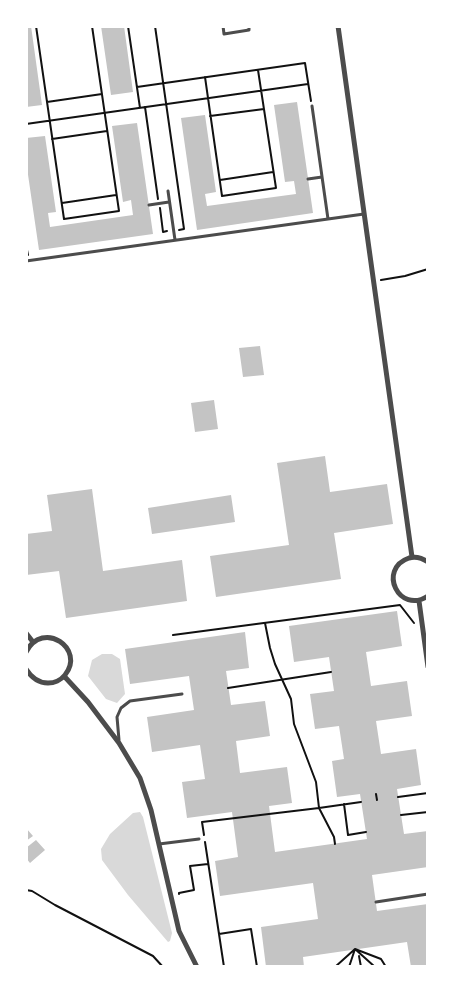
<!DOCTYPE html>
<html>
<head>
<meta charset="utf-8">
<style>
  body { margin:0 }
  #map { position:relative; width:454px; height:993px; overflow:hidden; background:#fff; font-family:"Crimson Pro",serif }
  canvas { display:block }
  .frame { position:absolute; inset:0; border:28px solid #fff; pointer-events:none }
</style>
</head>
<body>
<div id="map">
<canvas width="454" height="993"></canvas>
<div class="frame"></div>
</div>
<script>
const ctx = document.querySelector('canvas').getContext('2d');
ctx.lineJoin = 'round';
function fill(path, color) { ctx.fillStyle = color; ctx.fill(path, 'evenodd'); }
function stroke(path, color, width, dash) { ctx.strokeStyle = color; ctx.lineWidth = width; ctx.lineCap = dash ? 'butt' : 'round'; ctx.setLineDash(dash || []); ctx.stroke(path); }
fill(new Path2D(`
  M 102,654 L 112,654 L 120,659 L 125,694 L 117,703 L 106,699 L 88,676 L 92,660 Z
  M 140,812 L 143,817 L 172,933 L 170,941 L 168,942 L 128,895 L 102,860 L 101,849 L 110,834 L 133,813 Z`), '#d9d9d9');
fill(new Path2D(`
  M 26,26 L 31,26 L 42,105 L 26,107 Z
  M 101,26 L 124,26 L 133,92 L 111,95 Z
  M 297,102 L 313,213 L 197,230 L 181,118 L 205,115 L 216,192 L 205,194 L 207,206 L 296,194 L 294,181 L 285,182 L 274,105 Z
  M 137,123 L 153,234 L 39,250 L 26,161 L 26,138 L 45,136 L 56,212 L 48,213 L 50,227 L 133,215 L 131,200 L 123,202 L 112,126 Z
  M 260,346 L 264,375 L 243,377 L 239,348 Z
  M 214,400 L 218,429 L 195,432 L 191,403 Z
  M 325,456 L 330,492 L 387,484 L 393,524 L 334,533 L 341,579 L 216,597 L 210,556 L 289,545 L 277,463 Z
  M 92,489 L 103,571 L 182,560 L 187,601 L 66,618 L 59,571 L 26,575 L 26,534 L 52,531 L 47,495 Z
  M 231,495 L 235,522 L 152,534 L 148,508 Z
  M 397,611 L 402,646 L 366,652 L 371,686 L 407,681 L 412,716 L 376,721 L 381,754 L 416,749 L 421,785 L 397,789 L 404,834 L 428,831 L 428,867 L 372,875 L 377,911 L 428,904 L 428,967 L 411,967 L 407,942 L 303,957 L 304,967 L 266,967 L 261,927 L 318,919 L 313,883 L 220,896 L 215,861 L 238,857 L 232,812 L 187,818 L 182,782 L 205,779 L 200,745 L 152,752 L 147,717 L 194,710 L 189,676 L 130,684 L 125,649 L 245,632 L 249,668 L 226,671 L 231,705 L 265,701 L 270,736 L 236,741 L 240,773 L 287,767 L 292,803 L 269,806 L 275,852 L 367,839 L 360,794 L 337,797 L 332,761 L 344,759 L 339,726 L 315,729 L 310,694 L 334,691 L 329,657 L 294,662 L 289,626 Z
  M 26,828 L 33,836 L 26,841 Z
  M 36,840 L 45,850 L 30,863 L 26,858 L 26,848 Z`), '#c4c4c4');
stroke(new Path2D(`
  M 36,26 L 64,219 L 119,211 L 92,26
  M 128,26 L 140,108
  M 155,26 L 184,229 L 179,230
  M 205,77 L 222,196 L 276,188 L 258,70
  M 137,87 L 305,63 L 311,101
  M 47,102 L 102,94
  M 145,107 L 158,199
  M 210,116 L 264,109
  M 26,124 L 308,84
  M 52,139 L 107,131
  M 220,180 L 273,172
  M 62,203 L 116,195
  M 160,208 L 163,232 L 167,231
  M 26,245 L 28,255
  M 381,280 L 405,276 L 428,269
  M 265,623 L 270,648 L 275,664 L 291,699 L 294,724 L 316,782 L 319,808 L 361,802
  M 173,635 L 400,605 L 414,623
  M 228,688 L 331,672
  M 376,794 L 377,800
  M 398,797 L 428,793
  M 344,804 L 348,835 L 366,832
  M 401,815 L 428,812
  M 204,835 L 202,822 L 319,808 L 334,837 L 335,844
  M 205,842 L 219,934
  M 26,890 L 32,891 L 55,905 L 153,956 L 163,967
  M 179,894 L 179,893 L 194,890 L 190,866 L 208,864
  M 359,956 L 361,967
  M 224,967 L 219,934 L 251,929 L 257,967
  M 335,967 L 355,949 L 381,959 L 386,967
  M 349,967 L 355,949 L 375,967`), '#111', 2);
stroke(new Path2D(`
  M 223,26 L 224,34 L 249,30 L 249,26
  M 312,106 L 328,219
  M 308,179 L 322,177
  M 168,191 L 175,240
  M 149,205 L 169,202
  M 26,261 L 364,214
  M 119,740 L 117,717 L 121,708 L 130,701 L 182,694
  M 159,844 L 199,839
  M 376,902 L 428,894`), '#4c4c4c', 3);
stroke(new Path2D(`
  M 338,26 L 412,557
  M 428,562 C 422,558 416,556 409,558 C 377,569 399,615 428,596
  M 419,601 L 428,667
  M 26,633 L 33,642
  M 26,652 C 43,619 86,649 65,675 C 61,680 54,683 48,683 C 38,683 31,677 26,669
  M 64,676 L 88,702 L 119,743 L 140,778 L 151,810 L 179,931 L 197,967`), '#4c4c4c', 5);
</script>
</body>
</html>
